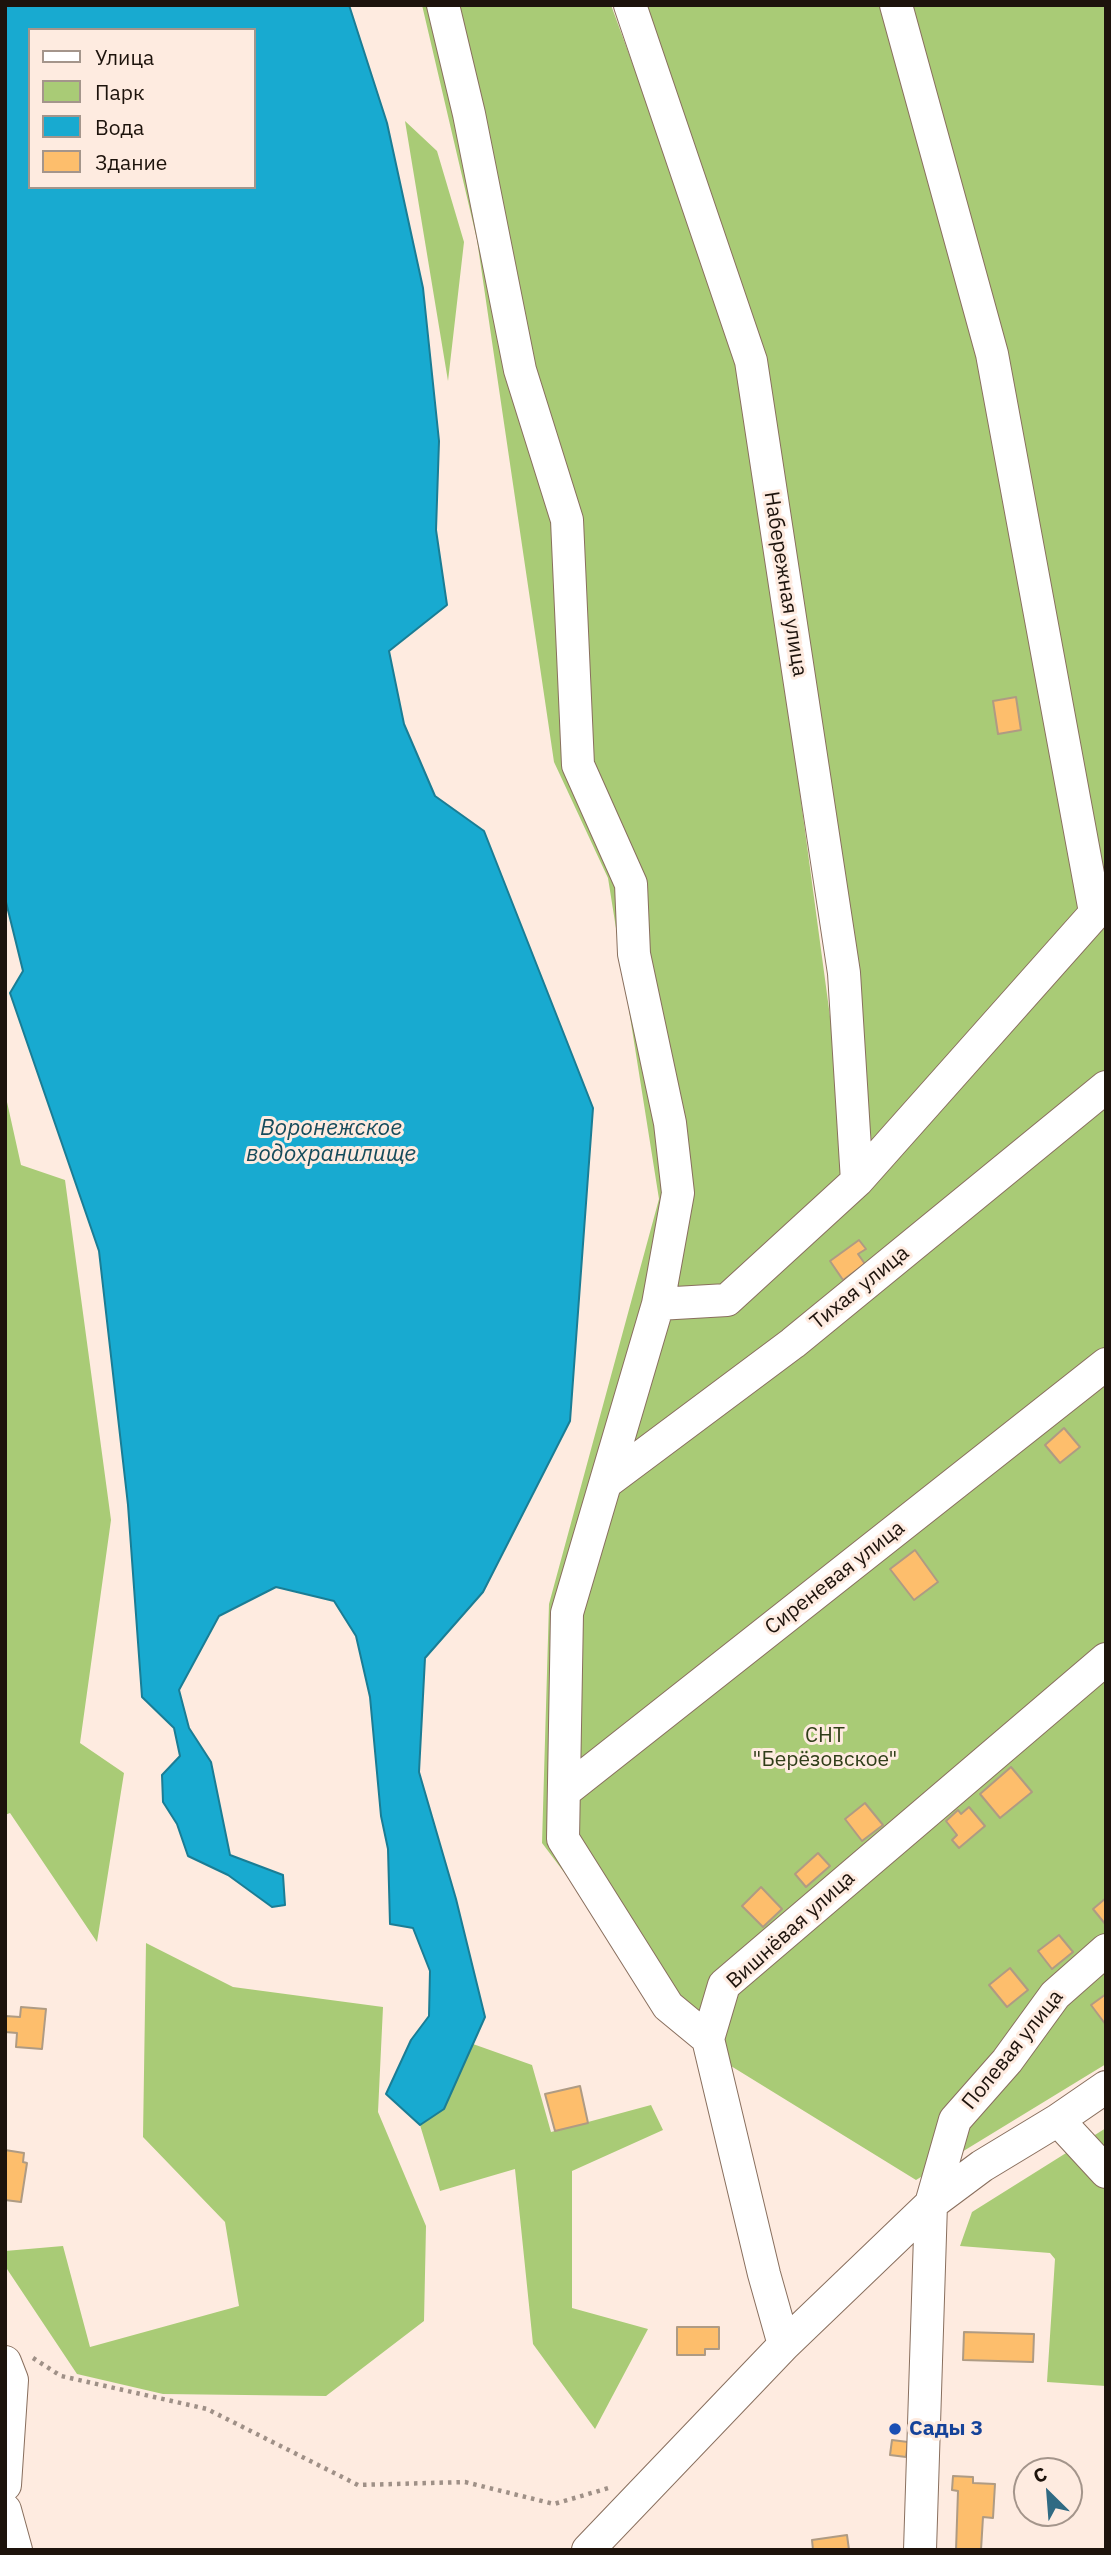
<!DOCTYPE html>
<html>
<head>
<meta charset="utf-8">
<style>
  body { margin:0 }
  #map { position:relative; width:1111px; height:2555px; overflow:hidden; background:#feebe0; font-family:"IBM Plex Sans",sans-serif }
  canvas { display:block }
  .frame { position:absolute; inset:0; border:7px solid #1d130c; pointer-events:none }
  .legend { position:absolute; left:28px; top:28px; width:228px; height:161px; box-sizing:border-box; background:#feebe0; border:2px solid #a4958b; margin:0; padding:9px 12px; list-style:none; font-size:21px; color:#1d130c }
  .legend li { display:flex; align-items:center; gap:14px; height:35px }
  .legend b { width:35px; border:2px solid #a4958b }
  .north { position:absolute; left:1013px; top:2457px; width:70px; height:70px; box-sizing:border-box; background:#feebe0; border:2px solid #a4958b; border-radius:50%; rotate:335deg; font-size:19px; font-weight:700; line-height:28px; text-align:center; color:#1d130c }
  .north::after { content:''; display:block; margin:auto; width:24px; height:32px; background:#306a83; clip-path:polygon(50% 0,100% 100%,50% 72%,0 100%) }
</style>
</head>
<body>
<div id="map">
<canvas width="1111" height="2555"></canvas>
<div class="frame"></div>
<ul class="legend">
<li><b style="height:9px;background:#fff"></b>Улица</li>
<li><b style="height:19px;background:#a9cb76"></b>Парк</li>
<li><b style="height:19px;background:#18aad0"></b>Вода</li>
<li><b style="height:19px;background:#fdbe6c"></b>Здание</li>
</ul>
<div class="north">С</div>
</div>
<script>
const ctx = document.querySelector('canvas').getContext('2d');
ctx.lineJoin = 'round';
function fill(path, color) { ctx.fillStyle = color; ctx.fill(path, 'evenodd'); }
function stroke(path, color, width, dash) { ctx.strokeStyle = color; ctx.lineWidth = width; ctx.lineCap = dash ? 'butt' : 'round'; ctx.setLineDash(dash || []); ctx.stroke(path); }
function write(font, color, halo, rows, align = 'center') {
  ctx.font = font + ' "IBM Plex Sans",sans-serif'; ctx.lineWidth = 6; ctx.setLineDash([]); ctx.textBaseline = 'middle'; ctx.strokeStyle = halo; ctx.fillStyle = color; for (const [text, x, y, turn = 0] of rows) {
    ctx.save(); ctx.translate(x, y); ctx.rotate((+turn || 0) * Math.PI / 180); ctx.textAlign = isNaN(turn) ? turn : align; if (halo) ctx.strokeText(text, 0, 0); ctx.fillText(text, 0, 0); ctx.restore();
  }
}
fill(new Path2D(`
  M 422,5 L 611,5 L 742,362 L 854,1195 L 1106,897 L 1106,2064 L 916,2180 L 692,2042 L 542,1843 L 549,1604 L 659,1199 L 608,878 L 554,762 L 477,240 Z
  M 620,5 L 1106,5 L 1106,880 L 865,1159 L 749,355 Z
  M 405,121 L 437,151 L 464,242 L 448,381 Z
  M 5,1093 L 21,1165 L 65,1180 L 111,1520 L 80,1743 L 124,1773 L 97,1942 L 10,1813 L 5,1815 Z
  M 146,1943 L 233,1987 L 383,2007 L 378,2112 L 426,2226 L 424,2321 L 326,2396 L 163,2394 L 77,2374 L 5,2266 L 5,2251 L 63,2246 L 90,2347 L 239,2306 L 225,2222 L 143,2137 Z
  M 473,2044 L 532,2065 L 551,2132 L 651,2105 L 663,2130 L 572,2171 L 572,2308 L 648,2329 L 595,2429 L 533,2344 L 515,2169 L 440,2191 L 420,2125 L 444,2109 Z
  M 1106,2128 L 1106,2386 L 1047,2382 L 1055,2259 L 1050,2253 L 960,2246 L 972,2212 Z`), '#a9cb76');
const water = new Path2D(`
  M 5,5 L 349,5 L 387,123 L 423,288 L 439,441 L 436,530 L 447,605 L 389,651 L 404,724 L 435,796 L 484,831 L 593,1108 L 570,1421 L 483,1592 L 425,1658 L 419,1772 L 456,1899 L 485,2017 L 444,2109 L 420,2125 L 386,2094 L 411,2040 L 429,2016 L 430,1971 L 413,1928 L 390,1924 L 388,1849 L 381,1816 L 370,1697 L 356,1636 L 334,1601 L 276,1587 L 219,1616 L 179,1690 L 189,1728 L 211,1762 L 230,1855 L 283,1875 L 285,1905 L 272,1907 L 228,1875 L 188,1856 L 177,1824 L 163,1802 L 162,1775 L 180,1756 L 174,1728 L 142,1697 L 128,1505 L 99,1251 L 10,993 L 23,971 L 5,898 ZM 30,30 L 254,30 L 254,187 L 30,187 Z`);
fill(water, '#18aad0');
stroke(water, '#1a7d95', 2);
const building = new Path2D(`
  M 1016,697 L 1021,730 L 998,734 L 993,701 Z
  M 859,1240 L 866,1249 L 858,1254 L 865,1264 L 843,1280 L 830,1261 Z
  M 1064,1428 L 1080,1447 L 1060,1463 L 1045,1445 Z
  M 915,1550 L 938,1582 L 914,1600 L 890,1569 Z
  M 1011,1767 L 1032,1792 L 1000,1818 L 980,1794 Z
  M 865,1803 L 883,1825 L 862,1841 L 845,1819 Z
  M 969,1807 L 985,1826 L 959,1848 L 952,1840 L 957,1835 L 946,1821 L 958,1810 L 961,1814 Z
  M 818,1853 L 830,1866 L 806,1887 L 795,1874 Z
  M 761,1887 L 782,1909 L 763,1927 L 742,1906 Z
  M 1106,1898 L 1106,1925 L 1093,1909 Z
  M 1059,1935 L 1073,1952 L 1052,1969 L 1038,1951 Z
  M 1010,1968 L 1028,1990 L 1007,2007 L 989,1985 Z
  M 1106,1994 L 1106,2025 L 1091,2005 Z
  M 21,2007 L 46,2009 L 42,2049 L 16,2047 L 17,2033 L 5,2032 L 5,2016 L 20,2017 Z
  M 580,2086 L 588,2123 L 555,2131 L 545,2094 Z
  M 5,2150 L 24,2153 L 23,2162 L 27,2163 L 21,2202 L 5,2200 Z
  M 677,2327 L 719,2327 L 719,2349 L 705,2349 L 705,2355 L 677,2355 Z
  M 964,2332 L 1034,2334 L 1033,2362 L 963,2360 Z
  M 892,2440 L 908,2442 L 906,2457 L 890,2455 Z
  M 953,2476 L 973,2477 L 973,2483 L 995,2484 L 993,2518 L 983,2517 L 981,2550 L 956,2550 L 958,2491 L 952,2490 Z
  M 847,2535 L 849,2550 L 813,2550 L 812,2540 Z`);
fill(building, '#fdbe6c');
stroke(building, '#af9b83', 2);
const minor = new Path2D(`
  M 443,5 L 469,114 L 520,370 L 567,520 L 578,765 L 631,884 L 634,954 L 670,1123 L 678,1193 L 658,1304 L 567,1613 L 563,1839 L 668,2006 L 708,2039
  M 630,5 L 751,361 L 844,973 L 857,1181
  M 896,5 L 992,354 L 1095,912
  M 658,1304 L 727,1300 L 857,1181 L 1106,901
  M 607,1482 L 793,1343 L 1106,1087
  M 564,1792 L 1106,1364
  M 1058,2120 L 1106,2172
  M 784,2345 L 764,2274 L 708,2039 L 724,1985 L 1106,1659
  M 5,2362 L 12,2380 L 5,2485
  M 5,2510 L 16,2550
  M 588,2550 L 784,2345 L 931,2204 L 982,2166 L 1058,2120 L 1106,2087
  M 920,2550 L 931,2204 L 955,2120 L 1007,2061 L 1055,1995 L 1106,1950`);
stroke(minor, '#896f5e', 34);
stroke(new Path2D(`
  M 33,2358 L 61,2376 L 207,2409 L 358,2485 L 465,2482 L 554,2504 L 612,2487`), '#9f9087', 4.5, [3.5, 5]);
stroke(minor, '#fff', 32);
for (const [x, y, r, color] of [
  [895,2429,7,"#1a4fb4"]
]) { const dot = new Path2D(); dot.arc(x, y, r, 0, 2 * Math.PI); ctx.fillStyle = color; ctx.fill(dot); stroke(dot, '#feebe0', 2.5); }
write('21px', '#1d130c', '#feebe0', [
  ["Набережная улица",785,584,81],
  ["Тихая улица",860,1288,-39],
  ["Сиреневая улица",835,1578,-38],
  ["Вишнёвая улица",791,1930,-42],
  ["Полевая улица",1013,2050,-51]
]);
write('21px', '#303e19', '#feebe0', [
  ["СНТ",825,1736],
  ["\"Берёзовское\"",825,1760]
]);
write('bold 21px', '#164399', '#feebe0', [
  ["Сады 3",909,2429]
], 'left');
write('italic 23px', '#154b5b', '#feebe0', [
  ["Воронежское",331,1128],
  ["водохранилище",331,1154]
]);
</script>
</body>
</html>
